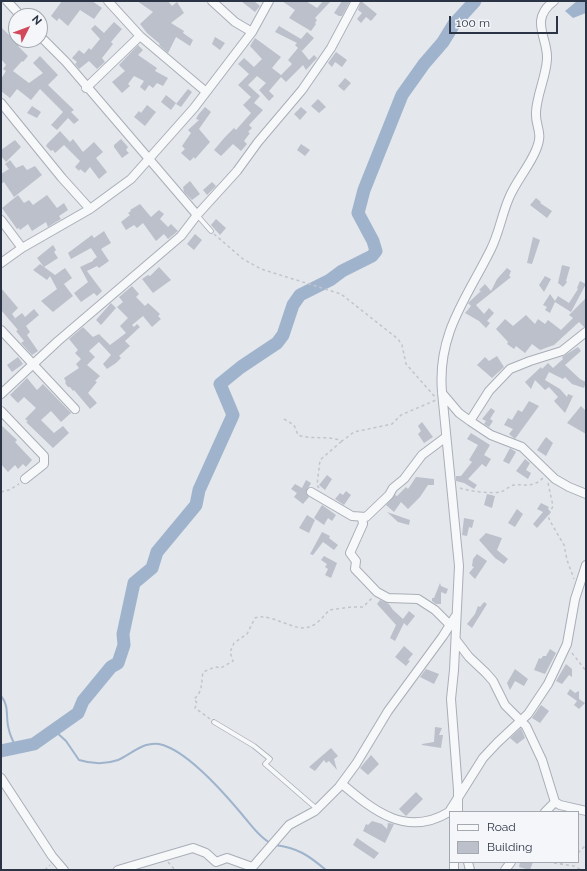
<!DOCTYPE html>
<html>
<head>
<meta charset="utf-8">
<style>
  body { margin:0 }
  #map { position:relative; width:587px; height:871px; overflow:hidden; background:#e4e7ec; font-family:Raleway,sans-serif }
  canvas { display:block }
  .frame { position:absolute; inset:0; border:2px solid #2b3445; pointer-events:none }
  .legend { position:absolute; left:449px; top:811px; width:130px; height:52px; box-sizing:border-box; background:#f4f6f9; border:1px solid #a4a8b1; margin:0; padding:5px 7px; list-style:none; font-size:12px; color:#2b3445 }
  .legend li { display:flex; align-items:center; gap:8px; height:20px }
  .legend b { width:20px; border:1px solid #a4a8b1 }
  .north { position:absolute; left:8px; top:8px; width:40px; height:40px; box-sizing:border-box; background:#f4f6f9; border:1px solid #a4a8b1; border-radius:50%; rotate:48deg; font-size:11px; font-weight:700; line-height:16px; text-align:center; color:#2b3445 }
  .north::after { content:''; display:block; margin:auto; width:14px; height:18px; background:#d1495b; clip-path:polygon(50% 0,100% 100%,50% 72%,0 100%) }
  .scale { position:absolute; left:449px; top:16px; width:109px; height:18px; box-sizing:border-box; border:2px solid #2b3445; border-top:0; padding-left:5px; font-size:12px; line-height:14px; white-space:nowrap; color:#2b3445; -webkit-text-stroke:3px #f4f6f9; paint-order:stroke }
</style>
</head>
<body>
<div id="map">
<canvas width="587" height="871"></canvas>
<div class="frame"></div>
<ul class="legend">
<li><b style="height:5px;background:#f7f8fa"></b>Road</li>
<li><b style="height:11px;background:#bbc0ca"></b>Building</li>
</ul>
<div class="north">N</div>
<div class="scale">100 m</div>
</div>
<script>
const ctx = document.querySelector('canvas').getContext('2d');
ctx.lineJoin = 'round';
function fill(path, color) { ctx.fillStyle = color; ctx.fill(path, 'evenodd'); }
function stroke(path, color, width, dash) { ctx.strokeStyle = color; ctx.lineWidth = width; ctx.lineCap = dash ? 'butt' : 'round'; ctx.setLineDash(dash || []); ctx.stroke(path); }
fill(new Path2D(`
  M 577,1 L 586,1 L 586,13 L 573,18 L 565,11 Z`), '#9fb4cc');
stroke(new Path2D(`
  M 1,696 C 10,706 5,718 9,730 C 10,736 14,742 16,748
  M 54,730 L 66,741 L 79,760 C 92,764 104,765 118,760 C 132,754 145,739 163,745 C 191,754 226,795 245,818 C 252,826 261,839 271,843
  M 275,845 C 298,848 308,855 326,870`), '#9fb4cc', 2);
stroke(new Path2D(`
  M 1,751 L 34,744 L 78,713 L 83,701 L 111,667 L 118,663 L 124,645 L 123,634 L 134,583 L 152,568 L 157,552 L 196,505 L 199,490 L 233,415 L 220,384 L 241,367 L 277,343 L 283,335 L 293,305 L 300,295 L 330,280 L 342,271 L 372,256 L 376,251 L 373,241 L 358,213 L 364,190 L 402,95 L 424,64 L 443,42 L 454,24 L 475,1`), '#9fb4cc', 13);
fill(new Path2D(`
  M 62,1 L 92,1 L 102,8 L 94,19 L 80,10 L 68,26 L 59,18 L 57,21 L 51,16 Z
  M 137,1 L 168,1 L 172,6 L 177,2 L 184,13 L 171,23 L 184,31 L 183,33 L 193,40 L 190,46 L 176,37 L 168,53 L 159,45 L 160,44 L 147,33 L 140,24 L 153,12 Z
  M 241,1 L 254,1 L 260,6 L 255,12 Z
  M 282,1 L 306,1 L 317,8 L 323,1 L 330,2 L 315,18 L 317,20 L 315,23 L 316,24 L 311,31 L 289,18 L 295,10 Z
  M 342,1 L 350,1 L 342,16 L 339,16 L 334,13 Z
  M 361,1 L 377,14 L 371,21 L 366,17 L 361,23 L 357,19 L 362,13 L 358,10 Z
  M 114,22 L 122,29 L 111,42 L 113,44 L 102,58 L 105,62 L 97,69 L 89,61 L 79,69 L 75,64 L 77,62 L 72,58 L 79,50 L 84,54 L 89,48 L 91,50 L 100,39 L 91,29 L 95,25 L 104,33 Z
  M 279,26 L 301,39 L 307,32 L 314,38 L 302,51 L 300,49 L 309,60 L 314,55 L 317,58 L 306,70 L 303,65 L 286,82 L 281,77 L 269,91 L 274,96 L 269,101 L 259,90 L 266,83 L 257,76 L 248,85 L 260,96 L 254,103 L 263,110 L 249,125 L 252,128 L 248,132 L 250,133 L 244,141 L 247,144 L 241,151 L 233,144 L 221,156 L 214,150 L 225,137 L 234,128 L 236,130 L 251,113 L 243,105 L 251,97 L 238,85 L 249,74 L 238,64 L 244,58 L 254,67 L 262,59 L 250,46 L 255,38 L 281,57 L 272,68 L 281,75 L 292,64 L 288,60 L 298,48 L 295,45 L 297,43 L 275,32 Z
  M 1,27 L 10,36 L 16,31 L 16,40 L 25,40 L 18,46 L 28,56 L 23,62 L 22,61 L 13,71 L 29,83 L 43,73 L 33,63 L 40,56 L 58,75 L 48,85 L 74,110 L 71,112 L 79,120 L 74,124 L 68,118 L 57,130 L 51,125 L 63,112 L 40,89 L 31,100 L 17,89 L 10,98 L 1,91 L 1,79 L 6,71 L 3,69 L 6,65 L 1,59 Z
  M 215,37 L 225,43 L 220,50 L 212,44 Z
  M 138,45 L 143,50 L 138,55 L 157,68 L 155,71 L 168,78 L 163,86 L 157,83 L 153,88 L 149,85 L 145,91 L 140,87 L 144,81 L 134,76 L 128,84 L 130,86 L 122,93 L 112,82 L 125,71 L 119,65 Z
  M 336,52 L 347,60 L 342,67 L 335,62 L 332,67 L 328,63 Z
  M 345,78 L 351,83 L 344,91 L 338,86 Z
  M 188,89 L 192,92 L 181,107 L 176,104 Z
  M 166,95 L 176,103 L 171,110 L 161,102 Z
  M 318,99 L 326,107 L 319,113 L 311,106 Z
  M 147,105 L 156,112 L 145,126 L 134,117 L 139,111 L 141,113 Z
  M 32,106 L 41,112 L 37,118 L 27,113 Z
  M 205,107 L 211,112 L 199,129 L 210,142 L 195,159 L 194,157 L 190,161 L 181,153 L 185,149 L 182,146 L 191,133 L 188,130 L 199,120 L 196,119 L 198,115 Z
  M 301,107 L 307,112 L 300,120 L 294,114 Z
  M 60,131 L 70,142 L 73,139 L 83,152 L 94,142 L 103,152 L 96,158 L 107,172 L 99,179 L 90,167 L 85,173 L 80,169 L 79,171 L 75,167 L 80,161 L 64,145 L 55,153 L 53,150 L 51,151 L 46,146 L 47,144 Z
  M 121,139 L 128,147 L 126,150 L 129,153 L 122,158 L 114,147 L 114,145 Z
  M 15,140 L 21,147 L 6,162 L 1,156 L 1,150 Z
  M 301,144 L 310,150 L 305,156 L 297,150 Z
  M 10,160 L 16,168 L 23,165 L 27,170 L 35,166 L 42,175 L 14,197 L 4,182 L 1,184 L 1,174 L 9,169 L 5,164 Z
  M 190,181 L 200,194 L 192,200 L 184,192 L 183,187 Z
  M 212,182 L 216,186 L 207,195 L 203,190 Z
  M 18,195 L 24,203 L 29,200 L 33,205 L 47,195 L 57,208 L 64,203 L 68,210 L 59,216 L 61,219 L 48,227 L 46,222 L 32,231 L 28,224 L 20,230 L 19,228 L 17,229 L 2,208 Z
  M 536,198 L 541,202 L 540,203 L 552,211 L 547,218 L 530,205 Z
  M 140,204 L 151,217 L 159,210 L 164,214 L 160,219 L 168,227 L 171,224 L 178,231 L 168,239 L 164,234 L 156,241 L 143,223 L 137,228 L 134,225 L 126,230 L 121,222 L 130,215 L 128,213 L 131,211 L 130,210 Z
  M 216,219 L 226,228 L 220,235 L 211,225 Z
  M 104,231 L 111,243 L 101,249 L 109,261 L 99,268 L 97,266 L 87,271 L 102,291 L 97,296 L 94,293 L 81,302 L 74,293 L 88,282 L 80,267 L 93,261 L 93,260 L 97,257 L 91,248 L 71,259 L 68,253 L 92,235 L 94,238 Z
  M 195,234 L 202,240 L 194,250 L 187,244 Z
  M 533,237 L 540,240 L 532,264 L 527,263 Z
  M 53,245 L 56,250 L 54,252 L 58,258 L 44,267 L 37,258 Z
  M 40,264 L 55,275 L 65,268 L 72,278 L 64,284 L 73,296 L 53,312 L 41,301 L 57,289 L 50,276 L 47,280 L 33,270 Z
  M 562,265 L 570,267 L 566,281 L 567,282 L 563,287 L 558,283 Z
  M 159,267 L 171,280 L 153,293 L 142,279 L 148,275 L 150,276 Z
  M 507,268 L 511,271 L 509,276 L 511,277 L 476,305 L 484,314 L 489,308 L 494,313 L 487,321 L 490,323 L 486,328 L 479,321 L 465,313 L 471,306 L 468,303 L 481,291 L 479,290 L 485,284 L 491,291 L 497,279 Z
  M 545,276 L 551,279 L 544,292 L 539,285 Z
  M 580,281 L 586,284 L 571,312 L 555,302 L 550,313 L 545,310 L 547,307 L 543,305 L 550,294 L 555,301 L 558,296 L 569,303 L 578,289 L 577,288 Z
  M 132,286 L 139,294 L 136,297 L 145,306 L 148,303 L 160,314 L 158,316 L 161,319 L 152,327 L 143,316 L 132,325 L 134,327 L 137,324 L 140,327 L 125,341 L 130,346 L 119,356 L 121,358 L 116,363 L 107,369 L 103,364 L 111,355 L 99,342 L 89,351 L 95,357 L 87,365 L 100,376 L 95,381 L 97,382 L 88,393 L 97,403 L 90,409 L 74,390 L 73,391 L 70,387 L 68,387 L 65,383 L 66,382 L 64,378 L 79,368 L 76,364 L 81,359 L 75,353 L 78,350 L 69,339 L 83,327 L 93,337 L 99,334 L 110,345 L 126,333 L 120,326 L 128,318 L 117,307 L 123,302 L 119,297 Z
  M 1,288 L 18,308 L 12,314 L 15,318 L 13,320 L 22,313 L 25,317 L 34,309 L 39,315 L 26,326 L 30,332 L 27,335 L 38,351 L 32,355 L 21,343 L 24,341 L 16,331 L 18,330 L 1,310 Z
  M 586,298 L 586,327 L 584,327 L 579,322 L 554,345 L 540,350 L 532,344 L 525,353 L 516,346 L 514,349 L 507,344 L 508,342 L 496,329 L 505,319 L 513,326 L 526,315 L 535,324 L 538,319 L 545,324 L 548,320 L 561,330 L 573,318 L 569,315 Z
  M 111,303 L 116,308 L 101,325 L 96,320 Z
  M 578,347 L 581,351 L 565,365 L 580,379 L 586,382 L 584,388 L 572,384 L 565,377 L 563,379 L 549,372 L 545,380 L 560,389 L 567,397 L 568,394 L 573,396 L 565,413 L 554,401 L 558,397 L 549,387 L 545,390 L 535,380 L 531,389 L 525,382 L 541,367 L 542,369 L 548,363 L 553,368 L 563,359 L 562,357 Z
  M 497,356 L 504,367 L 492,378 L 477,365 L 485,357 L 489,361 Z
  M 18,357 L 23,364 L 12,372 L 7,365 Z
  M 27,378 L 37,390 L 43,384 L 71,413 L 61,422 L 51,411 L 41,420 L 54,433 L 63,426 L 69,433 L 53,448 L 26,422 L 28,421 L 25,419 L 36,408 L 24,397 L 18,403 L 10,395 Z
  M 529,401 L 539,406 L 515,439 L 509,434 L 513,429 L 504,425 L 508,418 L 512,420 L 518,410 L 522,412 Z
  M 581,406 L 586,411 L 586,434 L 567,423 Z
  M 491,408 L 495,411 L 490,419 L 493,421 L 489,427 L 484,424 L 486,421 L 482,419 Z
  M 422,422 L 433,437 L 424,443 L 418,434 L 421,431 L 418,426 Z
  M 1,425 L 17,440 L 15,442 L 32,460 L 26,467 L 23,464 L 18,469 L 15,465 L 8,472 L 1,464 Z
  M 471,433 L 490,445 L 484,455 L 491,459 L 486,467 L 482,464 L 468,479 L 477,485 L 474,489 L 464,483 L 456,481 L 456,476 L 461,476 L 472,462 L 469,460 L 478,445 L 467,439 Z
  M 546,437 L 553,443 L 546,456 L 537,450 Z
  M 510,448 L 516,452 L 509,464 L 503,461 Z
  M 525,459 L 530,463 L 526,470 L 531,473 L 528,479 L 516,471 Z
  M 327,475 L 332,479 L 325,490 L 319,485 Z
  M 416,477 L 434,479 L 434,485 L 428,485 L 420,497 L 408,509 L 401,502 L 394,512 L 386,505 L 398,491 L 395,495 L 397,496 L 406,487 L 408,489 Z
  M 306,480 L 311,483 L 306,492 L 309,497 L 303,504 L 294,497 L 297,493 L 291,489 L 295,484 L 302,488 Z
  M 346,491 L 351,495 L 344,505 L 335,499 L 340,493 L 343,495 Z
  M 487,494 L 495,496 L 492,508 L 484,505 Z
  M 541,503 L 549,507 L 548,509 L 551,512 L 537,528 L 533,524 L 543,512 L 537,509 Z
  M 322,505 L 336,515 L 332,521 L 328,518 L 324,525 L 314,518 Z
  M 517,509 L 523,514 L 515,527 L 508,523 Z
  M 387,512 L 410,520 L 409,525 L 398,522 Z
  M 307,515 L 315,520 L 309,533 L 299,528 Z
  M 464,518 L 474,520 L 472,528 L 469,527 L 467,536 L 462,535 Z
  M 322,532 L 330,536 L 329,538 L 338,545 L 334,550 L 323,542 L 313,555 L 310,554 Z
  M 486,533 L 502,538 L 497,550 L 508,559 L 504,564 L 495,558 L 479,540 Z
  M 477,554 L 487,561 L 475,579 L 469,573 L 474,567 L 472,566 L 473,559 Z
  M 324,556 L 337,563 L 331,578 L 325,575 L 328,569 L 325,567 L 327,564 L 321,560 Z
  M 440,583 L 441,586 L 448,589 L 446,594 L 441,592 L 441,604 L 436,604 L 432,601 L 432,598 L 434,598 Z
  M 380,600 L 389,604 L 393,610 L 403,619 L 409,611 L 415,616 L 407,626 L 404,623 L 395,641 L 390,638 L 396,625 L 377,604 Z
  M 484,602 L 487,604 L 472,628 L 467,624 L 475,614 L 478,606 L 480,607 Z
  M 404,646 L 413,654 L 408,660 L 410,661 L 406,666 L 395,657 Z
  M 550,649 L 556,653 L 545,674 L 534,670 L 539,658 L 541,659 L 543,656 L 546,656 Z
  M 566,664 L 572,669 L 572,677 L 569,675 L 562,684 L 556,681 Z
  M 426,669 L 439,674 L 434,684 L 420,677 Z
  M 515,669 L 528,679 L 524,686 L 515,681 L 510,690 L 507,683 Z
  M 570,689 L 575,693 L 579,691 L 579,699 L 585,703 L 579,709 L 574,705 L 577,701 L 567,694 Z
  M 541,705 L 549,711 L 540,723 L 532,718 Z
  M 435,727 L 442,728 L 439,735 L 443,735 L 441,748 L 422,745 L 422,744 L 434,742 Z
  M 521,728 L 525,738 L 517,744 L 510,738 Z
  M 331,748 L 338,756 L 334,759 L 337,770 L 329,761 L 326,763 L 324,760 L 315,771 L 309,767 Z
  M 371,755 L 379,764 L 368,775 L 360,768 Z
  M 416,792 L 423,799 L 406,816 L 399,809 Z
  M 372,821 L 382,824 L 387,829 L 388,823 L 394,824 L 385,843 L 363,831 L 366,824 L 368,825 Z
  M 357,838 L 379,853 L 374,859 L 353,845 Z
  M 520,862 L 533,862 L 530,870 L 519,867 Z`), '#bbc0ca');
const lane = new Path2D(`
  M 197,215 L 211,231
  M 214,722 L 254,746 L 270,759 L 265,764 L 317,809`);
const street = new Path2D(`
  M 7,1 L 21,16
  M 108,1 L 140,36 L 205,91
  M 212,1 L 235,22 L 252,32
  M 40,36 L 66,62 L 197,215
  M 86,88 L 140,36
  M 1,103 L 62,178 L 90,209
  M 1,220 L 22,248
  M 1,263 L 22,248 L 90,209 L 131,179 L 194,108 L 252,32 L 269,1
  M 1,330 L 75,409
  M 442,393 L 459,413 L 470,421 L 491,435 L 522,447 L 555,479 L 569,487 L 586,494
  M 1,394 L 58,341 L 181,236 L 197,215 L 237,171 L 258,142 L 302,90 L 331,48 L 356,1
  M 1,411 L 44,456 L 44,464 L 25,479
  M 470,421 L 489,391 L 510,369 L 530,361 L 562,351 L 586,332
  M 311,492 L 352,516 L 366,517 L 389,495 L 393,488 L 404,479 L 422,455 L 446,437
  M 362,518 L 363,524 L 350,553 L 356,561 L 355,569 L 377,592 L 388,598 L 418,599 L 435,610 L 451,626
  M 456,640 L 469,657 L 486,673 L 493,681 L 505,705 L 526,726 L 542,760 L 555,802 L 560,805 L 586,811
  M 1,778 L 52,856 L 64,870
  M 342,784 C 373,810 406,838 449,812 L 483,758 L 497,743 L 528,714 L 548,684 L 567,644 L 575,599 L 586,565
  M 458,812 L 458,790 L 451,699 L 454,670 L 459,566 L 442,392 C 437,333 467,298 491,249 C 499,233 502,214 509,198 C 516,181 529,167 536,150 C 544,131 535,128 536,112 C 537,94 546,77 547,59 C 548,46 540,33 541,21 C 542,12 547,6 554,1
  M 545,812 L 555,802
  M 468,862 L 470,870
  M 118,870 L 193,848 L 206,853 L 216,862 L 227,858 L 252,867
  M 250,870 L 289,825 L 315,811 L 339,787 L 356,764 L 388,711 L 443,636 L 455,617
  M 454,870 L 454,862
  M 505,870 L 511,862`);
stroke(lane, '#a9aeb7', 5.5);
stroke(street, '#a9aeb7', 10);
stroke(new Path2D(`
  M 214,234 L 243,259 L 261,269 L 341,294 L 398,339 L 402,345 L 406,364 L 435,397
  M 284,419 L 294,425 L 298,435 C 312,440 328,435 342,441 L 354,432 L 392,424 L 401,415 L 436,400
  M 548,483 L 553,506 L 548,516 L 550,521 L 564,545 L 567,560 L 574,579
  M 319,488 L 317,485 L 320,460 L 342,441
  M 460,488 C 468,491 492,494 500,492 C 505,491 509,486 514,485 C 526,484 533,488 543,478
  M 1,492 L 9,490 L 19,484
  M 572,653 L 586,671
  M 210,719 L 195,708 L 197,703 L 194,699 C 203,692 201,683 203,672 L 215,667 L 221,668 L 233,661 L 230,652 L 234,643 L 247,634 L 255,618 C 260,616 264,617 270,618 C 299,627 307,638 329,610 L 351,607 L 363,607 L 372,598
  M 578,853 L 586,845
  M 168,862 L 175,870
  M 548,862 L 560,864 L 565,862
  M 560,864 L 574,866 L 581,870
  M 45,870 L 50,865`), '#c2c5cb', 1.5, [3, 3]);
stroke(lane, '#f7f8fa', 4);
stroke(street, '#f7f8fa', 8);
</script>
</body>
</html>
